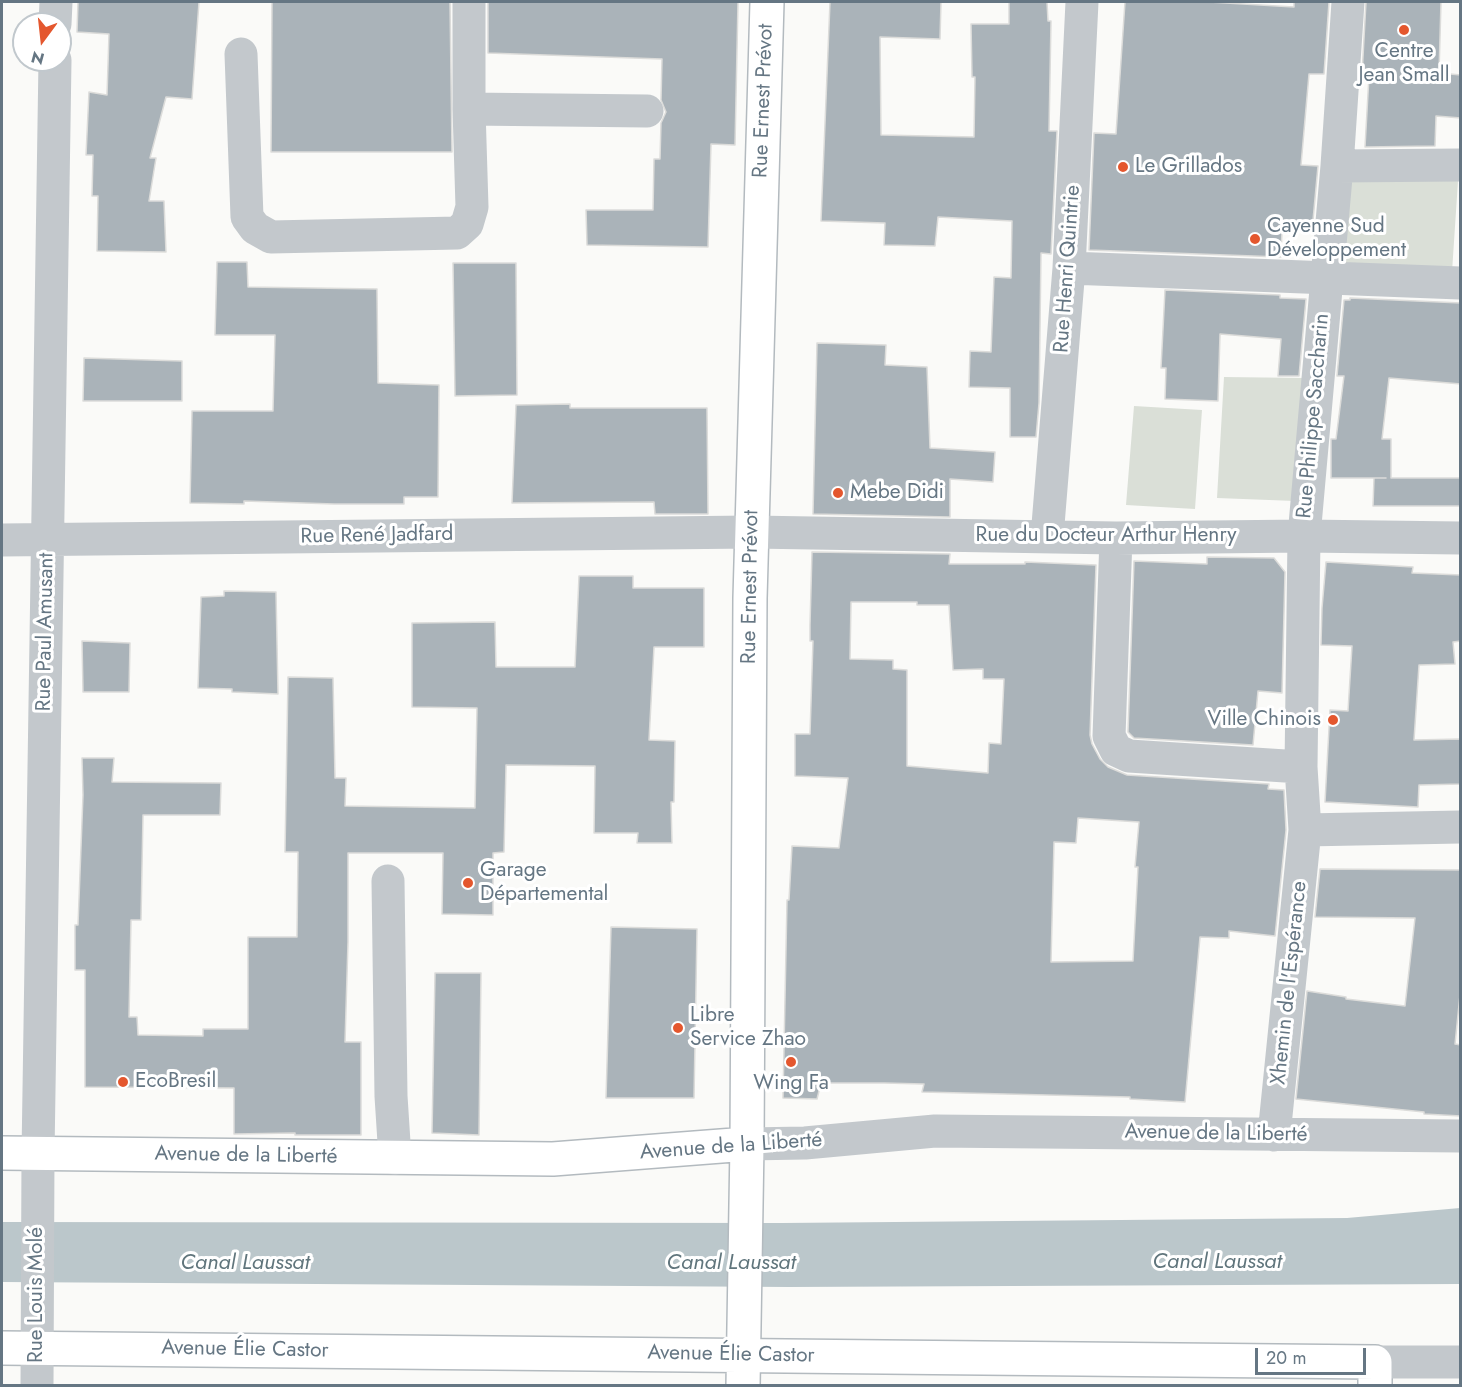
<!DOCTYPE html>
<html>
<head>
<meta charset="utf-8">
<style>
  body { margin:0 }
  #map { position:relative; width:1462px; height:1387px; overflow:hidden; background:#fafaf8; font-family:Jost,sans-serif }
  canvas { display:block }
  .frame { position:absolute; inset:0; border:3px solid #657683; pointer-events:none }
  .north { position:absolute; left:12px; top:12px; width:60px; height:60px; box-sizing:border-box; background:#fff; border:2px solid #c1c8cd; border-radius:50%; rotate:195deg; font-size:16px; font-weight:700; line-height:24px; text-align:center; color:#657683 }
  .north::after { content:''; display:block; margin:auto; width:21px; height:27px; background:#e4572e; clip-path:polygon(50% 0,100% 100%,50% 72%,0 100%) }
  .scale { position:absolute; left:1255px; top:1348px; width:111px; height:27px; box-sizing:border-box; border:3px solid #657683; border-top:0; padding-left:8px; font-size:18px; line-height:21px; white-space:nowrap; color:#657683; -webkit-text-stroke:4px #fff; paint-order:stroke }
</style>
</head>
<body>
<div id="map">
<canvas width="1462" height="1387"></canvas>
<div class="frame"></div>
<div class="north">N</div>
<div class="scale">20 m</div>
</div>
<script>
const ctx = document.querySelector('canvas').getContext('2d');
ctx.lineJoin = 'round';
function fill(path, color) { ctx.fillStyle = color; ctx.fill(path, 'evenodd'); }
function stroke(path, color, width, dash) { ctx.strokeStyle = color; ctx.lineWidth = width; ctx.lineCap = dash ? 'butt' : 'round'; ctx.setLineDash(dash || []); ctx.stroke(path); }
function write(font, color, halo, rows, align = 'center') {
  ctx.font = font + ' Jost,sans-serif'; ctx.lineWidth = 6; ctx.setLineDash([]); ctx.textBaseline = 'middle'; ctx.strokeStyle = halo; ctx.fillStyle = color; for (const [text, x, y, turn = 0] of rows) {
    ctx.save(); ctx.translate(x, y); ctx.rotate((+turn || 0) * Math.PI / 180); ctx.textAlign = isNaN(turn) ? turn : align; if (halo) ctx.strokeText(text, 0, 0); ctx.fillText(text, 0, 0); ctx.restore();
  }
}
fill(new Path2D(`
  M 1340,180 L 1458,181 L 1452,272 L 1334,264 Z
  M 1224,377 L 1305,378 L 1295,501 L 1217,498 Z
  M 1134,406 L 1202,410 L 1195,509 L 1126,505 Z`), '#dadfd7');
fill(new Path2D(`
  M 1460,1208 L 1460,1284 L 789,1287 L 2,1282 L 2,1222 L 782,1223 L 1347,1218 Z`), '#bbc7cb');
const building = new Path2D(`
  M 78,2 L 199,2 L 192,99 L 166,97 L 150,158 L 156,158 L 149,201 L 164,201 L 166,252 L 97,251 L 98,196 L 92,196 L 93,155 L 86,155 L 89,92 L 107,95 L 109,34 L 77,32 Z
  M 272,2 L 450,2 L 452,152 L 271,152 Z
  M 488,2 L 738,2 L 735,145 L 711,144 L 708,247 L 587,245 L 586,210 L 653,210 L 654,159 L 660,159 L 661,123 L 666,112 L 661,100 L 662,59 L 488,53 Z
  M 830,2 L 941,2 L 940,39 L 880,37 L 881,135 L 974,137 L 975,77 L 972,77 L 971,24 L 1009,24 L 1009,2 L 1047,2 L 1048,21 L 1051,21 L 1049,131 L 1057,131 L 1051,254 L 1041,253 L 1039,403 L 1036,437 L 1010,437 L 1010,388 L 969,387 L 970,351 L 991,352 L 994,277 L 1011,278 L 1012,221 L 938,217 L 935,246 L 884,245 L 885,223 L 821,221 Z
  M 1125,2 L 1209,2 L 1294,7 L 1294,2 L 1329,2 L 1324,74 L 1309,74 L 1301,165 L 1318,166 L 1312,231 L 1282,230 L 1281,257 L 1089,250 L 1094,133 L 1116,134 Z
  M 1366,2 L 1441,2 L 1439,73 L 1461,75 L 1461,118 L 1436,116 L 1435,146 L 1365,147 L 1369,76 L 1362,75 Z
  M 217,262 L 247,262 L 248,287 L 377,289 L 378,383 L 439,385 L 438,497 L 404,497 L 404,504 L 334,504 L 244,501 L 244,504 L 190,503 L 192,411 L 273,411 L 275,335 L 215,335 Z
  M 453,263 L 516,263 L 517,395 L 455,396 Z
  M 1165,290 L 1280,295 L 1280,298 L 1306,299 L 1299,376 L 1278,376 L 1281,339 L 1220,334 L 1218,401 L 1165,399 L 1166,368 L 1161,368 Z
  M 1350,298 L 1461,303 L 1461,384 L 1389,378 L 1382,439 L 1391,439 L 1391,478 L 1461,478 L 1461,506 L 1373,506 L 1374,478 L 1386,478 L 1331,478 L 1331,439 L 1336,439 L 1344,376 L 1337,376 L 1344,300 L 1350,300 Z
  M 817,343 L 886,345 L 885,365 L 927,367 L 930,448 L 995,452 L 993,482 L 950,479 L 950,517 L 813,514 Z
  M 84,358 L 182,361 L 182,401 L 83,401 Z
  M 570,404 L 570,408 L 707,408 L 708,514 L 655,514 L 654,502 L 512,503 L 516,405 Z
  M 812,552 L 950,554 L 949,564 L 1025,564 L 1025,562 L 1096,565 L 1090,735 L 1092,744 L 1100,759 L 1108,767 L 1127,775 L 1269,784 L 1268,789 L 1284,790 L 1286,830 L 1275,936 L 1229,931 L 1229,938 L 1200,937 L 1185,1102 L 1130,1099 L 1130,1097 L 922,1092 L 924,1084 L 884,1083 L 821,1083 L 817,1099 L 783,1098 L 787,900 L 789,900 L 792,846 L 839,848 L 848,778 L 795,776 L 795,734 L 810,734 L 813,641 L 810,641 L 810,625 ZM 851,602 L 917,602 L 917,605 L 949,605 L 953,670 L 983,669 L 983,679 L 1004,679 L 1001,744 L 989,743 L 988,773 L 907,766 L 907,670 L 893,669 L 893,660 L 850,659 ZM 1078,818 L 1139,822 L 1135,867 L 1138,867 L 1133,961 L 1051,962 L 1054,842 L 1076,843 Z
  M 1207,557 L 1274,558 L 1285,572 L 1282,693 L 1258,691 L 1253,745 L 1134,738 L 1128,732 L 1134,561 L 1207,564 Z
  M 1326,562 L 1413,567 L 1412,573 L 1461,575 L 1461,641 L 1453,642 L 1455,664 L 1419,665 L 1414,740 L 1461,739 L 1461,784 L 1419,785 L 1418,807 L 1325,802 L 1330,710 L 1348,711 L 1352,646 L 1321,645 L 1322,608 Z
  M 579,576 L 633,576 L 633,588 L 704,588 L 704,647 L 654,647 L 649,740 L 675,741 L 674,802 L 671,802 L 672,843 L 637,843 L 638,833 L 594,833 L 595,766 L 506,765 L 504,852 L 493,853 L 493,915 L 442,914 L 443,853 L 348,853 L 348,942 L 345,1042 L 361,1042 L 361,1135 L 295,1135 L 295,1133 L 234,1134 L 234,1088 L 85,1087 L 85,970 L 75,970 L 75,925 L 78,925 L 83,795 L 82,758 L 114,758 L 112,782 L 221,783 L 220,815 L 143,815 L 141,920 L 131,920 L 129,1017 L 137,1017 L 138,1035 L 203,1036 L 203,1029 L 248,1029 L 248,937 L 297,937 L 298,852 L 285,852 L 288,677 L 333,678 L 335,778 L 346,778 L 345,806 L 475,808 L 477,708 L 412,707 L 412,623 L 495,622 L 496,667 L 575,667 Z
  M 224,591 L 276,592 L 278,694 L 232,692 L 232,689 L 198,688 L 201,597 L 224,596 Z
  M 82,641 L 130,643 L 129,692 L 83,692 Z
  M 1320,869 L 1461,870 L 1461,985 L 1455,1044 L 1461,1045 L 1461,1116 L 1424,1114 L 1424,1112 L 1296,1099 L 1307,991 L 1346,997 L 1346,999 L 1405,1006 L 1415,918 L 1315,917 Z
  M 611,927 L 697,929 L 694,1098 L 606,1098 Z
  M 435,973 L 481,973 L 479,1135 L 432,1133 Z`);
fill(building, '#aab3b9');
stroke(building, '#dcdcda', 1.5);
const secondary = new Path2D(`
  M 2,1153 L 553,1159 L 747,1144
  M 2,1348 L 1375,1362 L 1375,1386
  M 743,1386 L 747,1144 L 750,598 L 767,2`);
stroke(secondary, '#b3babf', 36);
stroke(new Path2D(`
  M 55,24 L 56,2
  M 241,54 L 247,217 L 255,228 L 271,237 L 457,233 L 467,224 L 472,207 L 469,109 L 469,2
  M 469,109 L 647,111
  M 1337,166 L 1460,165
  M 1069,268 L 1460,283
  M 1047,537 L 1069,268 L 1082,2
  M 1116,538 L 1109,736 L 1116,750 L 1129,756 L 1301,767
  M 2,540 L 752,532 L 1116,538 L 1304,536 L 1460,538
  M 1305,830 L 1460,827
  M 388,881 L 391,1096 L 395,1158
  M 1274,1135 L 1305,830 L 1301,767 L 1304,536 L 1337,166 L 1348,2
  M 747,1144 L 805,1143 L 935,1131 L 1460,1136
  M 1375,1362 L 1460,1362
  M 37,1386 L 38,1154 L 55,60`), '#c3c8cc', 33);
stroke(secondary, '#fff', 33);
for (const [x, y, r, color] of [
  [1404,30,6,"#e4572e"],
  [1123,167,6,"#e4572e"],
  [1255,239,6,"#e4572e"],
  [838,493,6,"#e4572e"],
  [1333,720,6,"#e4572e"],
  [468,883,6,"#e4572e"],
  [678,1028,6,"#e4572e"],
  [791,1062,6,"#e4572e"],
  [123,1082,6,"#e4572e"]
]) { const dot = new Path2D(); dot.arc(x, y, r, 0, 2 * Math.PI); ctx.fillStyle = color; ctx.fill(dot); stroke(dot, '#fff', 2); }
write('21px', '#657683', '#fff', [
  ["Centre",1404,52,"center"],
  ["Jean Small",1404,76,"center"],
  ["Le Grillados",1135,167],
  ["Cayenne Sud",1267,227],
  ["Développement",1267,251],
  ["Mebe Didi",850,493],
  ["Ville Chinois",1321,720,"right"],
  ["Garage",480,871],
  ["Départemental",480,895],
  ["Libre",690,1016],
  ["Service Zhao",690,1040],
  ["EcoBresil",135,1082],
  ["Wing Fa",791,1084,"center"]
], 'left');
write('21px', '#657683', '#fff', [
  ["Rue Ernest Prévot",764,101,-88],
  ["Rue Henri Quintrie",1068,269,-86],
  ["Rue Philippe Saccharin",1314,416,-85],
  ["Rue René Jadfard",377,536,-1],
  ["Rue du Docteur Arthur Henry",1106,536],
  ["Rue Ernest Prévot",751,587,-89],
  ["Rue Paul Amusant",46,632,-89],
  ["Xhemin de l'Espérance",1290,983,-84],
  ["Avenue de la Liberté",1216,1134,1],
  ["Avenue de la Liberté",731,1147,-4],
  ["Avenue de la Liberté",246,1156,1],
  ["Rue Louis Molé",37,1295,-90],
  ["Avenue Élie Castor",245,1350,1],
  ["Avenue Élie Castor",731,1355,1]
]);
write('italic 22px', '#60757c', '#fff', [
  ["Canal Laussat",1217,1263],
  ["Canal Laussat",245,1264],
  ["Canal Laussat",731,1264]
]);
</script>
</body>
</html>
